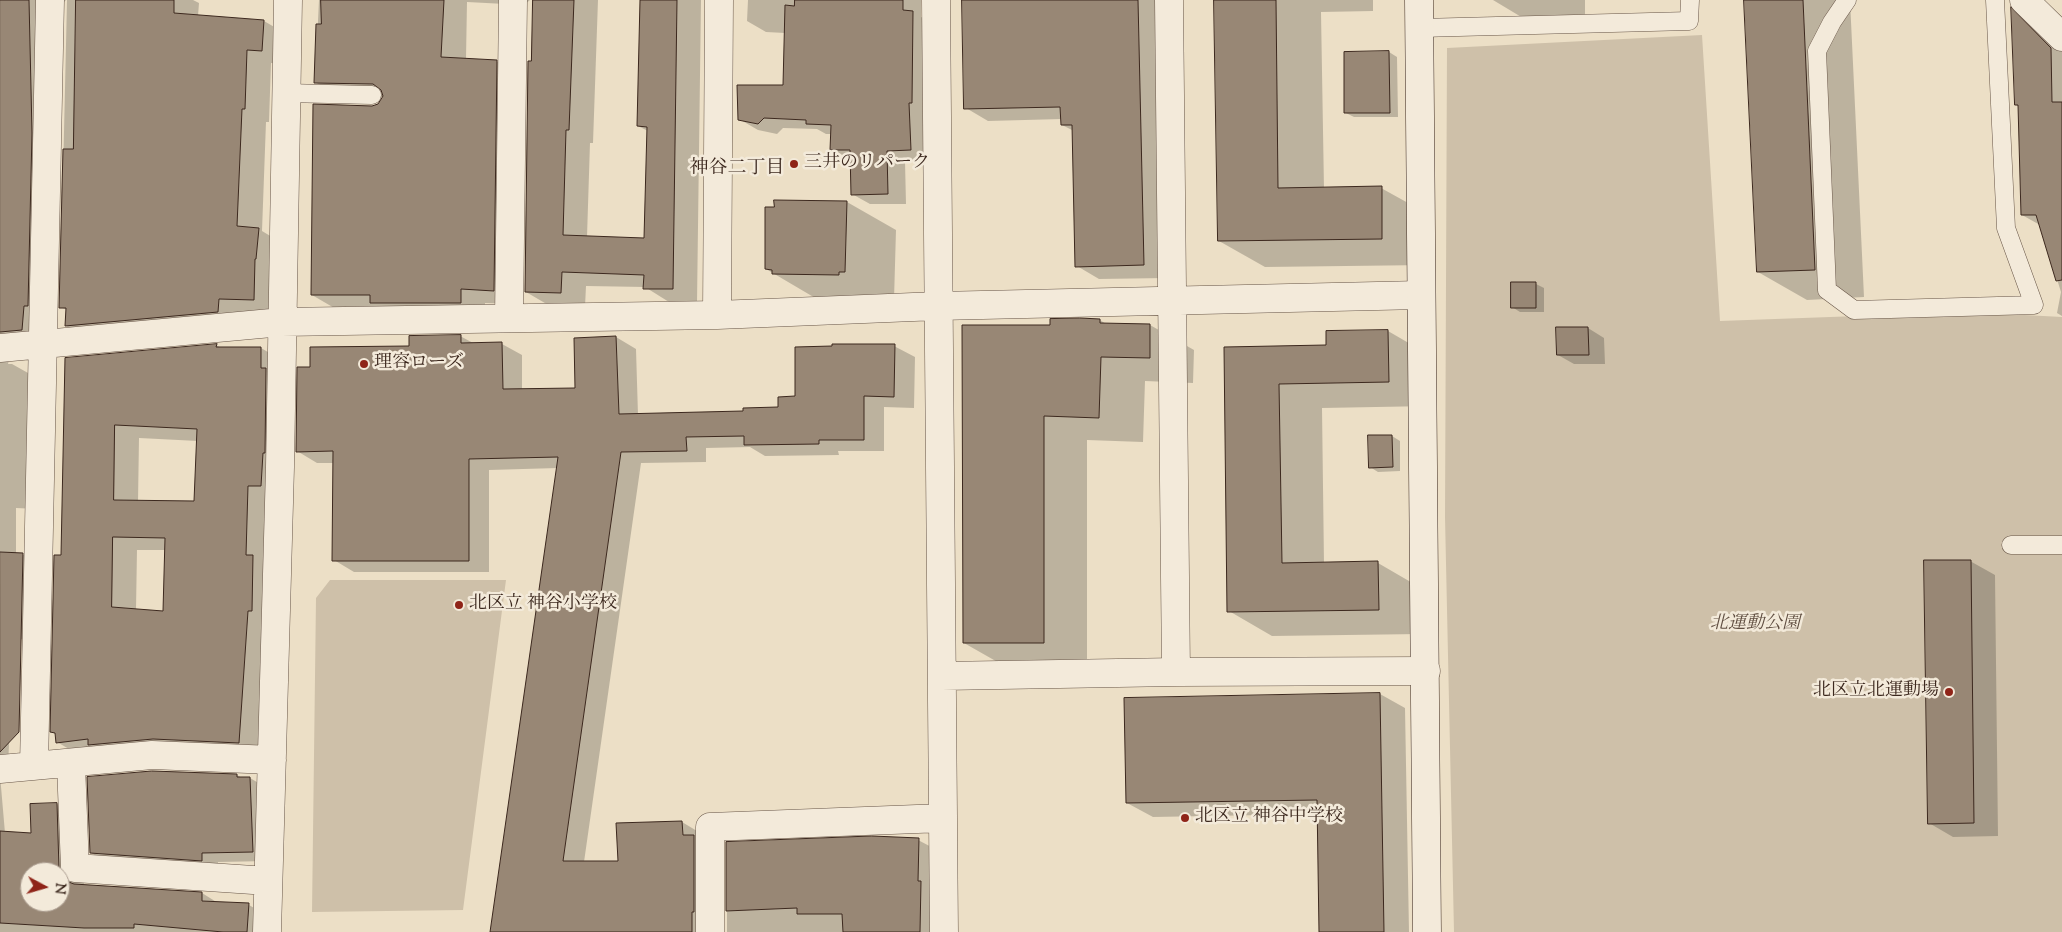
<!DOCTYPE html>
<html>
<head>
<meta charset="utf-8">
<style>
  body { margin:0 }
  #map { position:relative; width:2062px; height:932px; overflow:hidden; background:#ecdfc6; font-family:"Sorts Mill Goudy",serif }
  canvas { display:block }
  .north { position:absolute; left:20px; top:862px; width:50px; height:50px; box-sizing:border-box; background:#f3eada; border:1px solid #aa9c8f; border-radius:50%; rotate:96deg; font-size:14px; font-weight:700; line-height:20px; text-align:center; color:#3c281e }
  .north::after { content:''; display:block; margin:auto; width:18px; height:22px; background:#8f2418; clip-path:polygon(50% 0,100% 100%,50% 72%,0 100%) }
</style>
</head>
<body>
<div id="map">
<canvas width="2062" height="932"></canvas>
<div class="north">N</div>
</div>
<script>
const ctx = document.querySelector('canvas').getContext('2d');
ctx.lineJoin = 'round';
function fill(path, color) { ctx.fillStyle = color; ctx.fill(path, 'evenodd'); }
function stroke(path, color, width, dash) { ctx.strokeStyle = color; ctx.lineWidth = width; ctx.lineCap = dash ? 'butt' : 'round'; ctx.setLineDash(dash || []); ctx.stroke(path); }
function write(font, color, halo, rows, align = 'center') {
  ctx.font = font + ' "Sorts Mill Goudy","Noto Serif JP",serif'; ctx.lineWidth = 5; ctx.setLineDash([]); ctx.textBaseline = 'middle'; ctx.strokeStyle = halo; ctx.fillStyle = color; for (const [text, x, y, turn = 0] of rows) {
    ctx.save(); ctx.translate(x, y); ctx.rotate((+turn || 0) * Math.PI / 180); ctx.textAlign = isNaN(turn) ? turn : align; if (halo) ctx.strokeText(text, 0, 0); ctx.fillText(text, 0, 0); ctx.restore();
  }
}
fill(new Path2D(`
  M 1702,35 L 1720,321 L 1968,312 L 2062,317 L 2062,932 L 1454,932 L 1445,517 L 1447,48 Z
  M 330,580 L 506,580 L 463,910 L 312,912 L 316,598 Z`), '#cec0a9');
fill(new Path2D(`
  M 0,0 L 66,0 L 60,6 L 52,319 L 10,356 L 8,364 L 12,364 L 37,378 L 37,509 L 16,508 L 16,554 L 22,554 L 47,568 L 45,640 L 14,639 L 8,766 L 0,769 Z
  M 67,0 L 193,0 L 199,3 L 198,16 L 264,21 L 288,35 L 286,64 L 271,63 L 269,122 L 266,122 L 262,231 L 282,243 L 277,313 L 90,339 L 66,326 L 67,310 L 60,307 Z
  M 319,0 L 530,0 L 524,5 L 467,2 L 466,59 L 496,61 L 521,75 L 518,304 L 485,303 L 485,317 L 336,309 L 312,295 L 372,107 L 378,105 L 383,97 L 339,96 L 315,82 Z
  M 535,0 L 598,0 L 593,143 L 590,143 L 587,237 L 646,239 L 648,131 L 638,126 L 641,0 L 701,0 L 697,303 L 669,302 L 645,287 L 586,286 L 585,307 L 550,306 L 526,292 Z
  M 748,0 L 921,0 L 921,17 L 931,22 L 929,160 L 905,161 L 906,204 L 870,204 L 852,194 L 851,160 L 832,149 L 832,134 L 826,134 L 817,129 L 783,128 L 777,134 L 758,130 L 739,119 L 784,86 L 785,33 L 766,32 L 747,21 Z
  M 963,0 L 1160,0 L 1166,278 L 1099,279 L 1077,266 L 1074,131 L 1062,125 L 1062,119 L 988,121 L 966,108 Z
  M 1215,0 L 1373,0 L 1373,11 L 1321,12 L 1324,189 L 1381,188 L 1428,214 L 1428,265 L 1265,267 L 1219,241 Z
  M 1493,0 L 1585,0 L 1585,18 L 1523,18 Z
  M 1746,0 L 1850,0 L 1864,297 L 1807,300 L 1758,272 Z
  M 2012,9 L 2034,22 L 2062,50 L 2062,316 L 2057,313 L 2061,292 L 2040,225 L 2022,215 L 2019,107 L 2016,105 Z
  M 1389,52 L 1397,57 L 1398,117 L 1354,117 L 1346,113 L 1345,53 Z
  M 847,202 L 896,230 L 894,300 L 822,302 L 766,269 L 775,208 Z
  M 1512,283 L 1536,284 L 1544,288 L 1544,312 L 1520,312 L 1512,307 Z
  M 1100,320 L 1106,324 L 1150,325 L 1194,350 L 1193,383 L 1145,381 L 1143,442 L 1087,440 L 1087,667 L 1008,668 L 964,643 L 1051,326 Z
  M 1588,328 L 1604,338 L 1605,364 L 1574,364 L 1558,355 Z
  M 1388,331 L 1431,356 L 1431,406 L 1322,408 L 1324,564 L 1378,563 L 1421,588 L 1421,634 L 1272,636 L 1229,611 L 1226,348 L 1327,347 L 1327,332 Z
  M 460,336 L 475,344 L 502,344 L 522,355 L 522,390 L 577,389 L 616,337 L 636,349 L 638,415 L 745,412 L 779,408 L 894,346 L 915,357 L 914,408 L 884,407 L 884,451 L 838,451 L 839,455 L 765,456 L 750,447 L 706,448 L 706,462 L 641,463 L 584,862 L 619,862 L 617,824 L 682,822 L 702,834 L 714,932 L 492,932 L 558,468 L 489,470 L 489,572 L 354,572 L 334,560 L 334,463 L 317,463 L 297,451 L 311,368 Z
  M 216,345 L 223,349 L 261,348 L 285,362 L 263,756 L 81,756 L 57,742 L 56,734 L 52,732 L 62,556 L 66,359 ZM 139,438 L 198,441 L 195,503 L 138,502 ZM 137,550 L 166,550 L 164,612 L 136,610 Z
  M 1392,436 L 1400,441 L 1400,471 L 1378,472 L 1370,467 Z
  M 1970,561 L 1995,575 L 1998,836 L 1953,837 L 1929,823 Z
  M 1380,694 L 1405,708 L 1409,932 L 1320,932 L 1319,814 L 1153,817 L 1127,803 Z
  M 152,772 L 237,775 L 242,778 L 250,778 L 267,788 L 269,861 L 218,862 L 218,870 L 108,862 L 91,853 Z
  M 0,775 L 5,833 L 33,834 L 57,804 L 81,818 L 84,886 L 202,893 L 218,903 L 249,905 L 273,919 L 272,932 L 0,932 ZM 30,872 L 60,872 L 60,902 L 30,902 Z
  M 918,840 L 939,851 L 940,932 L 727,932 L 727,843 Z`), '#0003');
const building = new Path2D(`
  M 0,0 L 29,0 L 32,133 L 28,306 L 24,306 L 22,330 L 0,332 Z
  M 76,0 L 174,0 L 174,13 L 264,20 L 262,51 L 247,50 L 245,109 L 242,109 L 237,226 L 259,228 L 256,259 L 255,259 L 254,300 L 219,299 L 218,312 L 65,326 L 66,308 L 59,308 L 63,149 L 73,149 Z
  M 321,0 L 444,0 L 441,57 L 497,60 L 494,291 L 461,289 L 461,303 L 370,303 L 370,295 L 311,295 L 313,104 L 372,106 L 378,104 L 383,96 L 381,90 L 373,84 L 314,83 L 316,24 L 321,24 Z
  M 533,0 L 574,0 L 569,130 L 566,130 L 563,235 L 644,238 L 647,127 L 637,126 L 640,0 L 677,0 L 673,289 L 643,289 L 644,275 L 562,272 L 561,293 L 525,292 L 528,61 L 531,61 Z
  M 795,0 L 903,0 L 903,10 L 913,11 L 912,103 L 909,103 L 911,150 L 887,151 L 888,194 L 851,195 L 850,150 L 830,150 L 831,125 L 806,124 L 806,120 L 764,118 L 758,124 L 738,120 L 737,85 L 783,85 L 785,5 L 794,6 Z
  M 962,0 L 1138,0 L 1144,265 L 1075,267 L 1072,125 L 1061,125 L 1060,107 L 964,109 Z
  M 1214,0 L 1276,0 L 1278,188 L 1382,186 L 1382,239 L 1218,241 Z
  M 1744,0 L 1803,0 L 1815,270 L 1757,272 Z
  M 2011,7 L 2051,48 L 2052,102 L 2062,102 L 2062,280 L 2056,281 L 2036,215 L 2021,215 L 2018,105 L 2015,105 Z
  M 1389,51 L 1390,113 L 1344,113 L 1344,52 Z
  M 774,200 L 847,201 L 845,272 L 839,272 L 839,275 L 772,274 L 772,270 L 765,269 L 765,207 L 774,207 Z
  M 1511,282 L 1536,282 L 1536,308 L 1511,308 Z
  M 1080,318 L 1100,319 L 1100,323 L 1150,324 L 1150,358 L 1101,357 L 1099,418 L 1044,416 L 1044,643 L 963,643 L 962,325 L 1050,325 L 1050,319 Z
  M 1556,327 L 1588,327 L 1589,355 L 1557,355 Z
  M 1388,330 L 1389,382 L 1279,384 L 1282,563 L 1378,561 L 1379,610 L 1227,612 L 1224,347 L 1326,345 L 1326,331 Z
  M 461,335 L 461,343 L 502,342 L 503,389 L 575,388 L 574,338 L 616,336 L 619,414 L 743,411 L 743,408 L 778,407 L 778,397 L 795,396 L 795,347 L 832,346 L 832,344 L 895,344 L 894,397 L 864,396 L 864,440 L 819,440 L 819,444 L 744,445 L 744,436 L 686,437 L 687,451 L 621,452 L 563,861 L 618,861 L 616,823 L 682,821 L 683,835 L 694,835 L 694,912 L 692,912 L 692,932 L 490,932 L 558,457 L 469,459 L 469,561 L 332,561 L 333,451 L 296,452 L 297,367 L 310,367 L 310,347 L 409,346 L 409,336 Z
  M 217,344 L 216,347 L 261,347 L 261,368 L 266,368 L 265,453 L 263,453 L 261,486 L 248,486 L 246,555 L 253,555 L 252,611 L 248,611 L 239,743 L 153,739 L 88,745 L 88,739 L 56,743 L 55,733 L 50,732 L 54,555 L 61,555 L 65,358 ZM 115,425 L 197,429 L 194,501 L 114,500 ZM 113,537 L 165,538 L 163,611 L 112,607 Z
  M 1368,435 L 1392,435 L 1393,467 L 1369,468 Z
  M 0,552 L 23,553 L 19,732 L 0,752 Z
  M 1924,560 L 1971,560 L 1974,823 L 1928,824 Z
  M 1380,693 L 1384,932 L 1319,932 L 1317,800 L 1126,803 L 1124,698 Z
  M 152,771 L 237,774 L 237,777 L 250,777 L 253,852 L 202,853 L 202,861 L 90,853 L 87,777 Z
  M 57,803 L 59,869 L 61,875 L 66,881 L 74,884 L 202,892 L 202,901 L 249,903 L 247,932 L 223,932 L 134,924 L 134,928 L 84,928 L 0,923 L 0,831 L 31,833 L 30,804 ZM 30,872 L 60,872 L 60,902 L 30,902 Z
  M 872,836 L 919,838 L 918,881 L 921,881 L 920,932 L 843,932 L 842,914 L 797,914 L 797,908 L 726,911 L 726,842 Z`);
fill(building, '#988775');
stroke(building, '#3c281e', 1);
const lane = new Path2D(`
  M 1847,0 L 1832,22 L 1817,51 L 1827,290 L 1854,310 L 2034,305 L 2006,228 L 1995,0
  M 1420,28 L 1689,21 L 1690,0
  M 285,93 L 372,95
  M 2011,545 L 2062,545`);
const street = new Path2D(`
  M 936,0 L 944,932
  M 1169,0 L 1176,672
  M 2024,0 L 2062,37
  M 717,315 L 719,0
  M 509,318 L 513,0
  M 0,348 L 282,322 L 717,315 L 938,306 L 1421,295
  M 942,676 L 1176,672 L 1426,671
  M 71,764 L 75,868 L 268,881
  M 34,766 L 50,0
  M 0,769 L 152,755 L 272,760
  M 267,932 L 280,467 L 288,0
  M 710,932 L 710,827 L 943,818`);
const secondary = new Path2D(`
  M 1419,0 L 1427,932`);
stroke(lane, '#685648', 19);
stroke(street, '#685648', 29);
stroke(secondary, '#3c281e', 29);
stroke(lane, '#f3eada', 18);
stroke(street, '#f3eada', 28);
stroke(secondary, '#f3eada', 28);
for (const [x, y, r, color] of [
  [794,164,5,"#8f2418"],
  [364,364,5,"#8f2418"],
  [459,605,5,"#8f2418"],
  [1949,692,5,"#8f2418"],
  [1185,818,5,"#8f2418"]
]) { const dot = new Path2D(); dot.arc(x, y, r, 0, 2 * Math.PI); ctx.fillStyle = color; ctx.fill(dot); stroke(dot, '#f3eada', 2); }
write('18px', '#3c281e', '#f3eada', [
  ["三井のリパーク",804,164],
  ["理容ローズ",374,364],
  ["北区立 神谷小学校",469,605],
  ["北区立北運動場",1939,692,"right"],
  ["北区立 神谷中学校",1195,818]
], 'left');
write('italic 18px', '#604e41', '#f3eada', [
  ["北運動公園",1755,625]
]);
write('19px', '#3c281e', '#f3eada', [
  ["神谷二丁目",737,170]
]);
</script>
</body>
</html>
